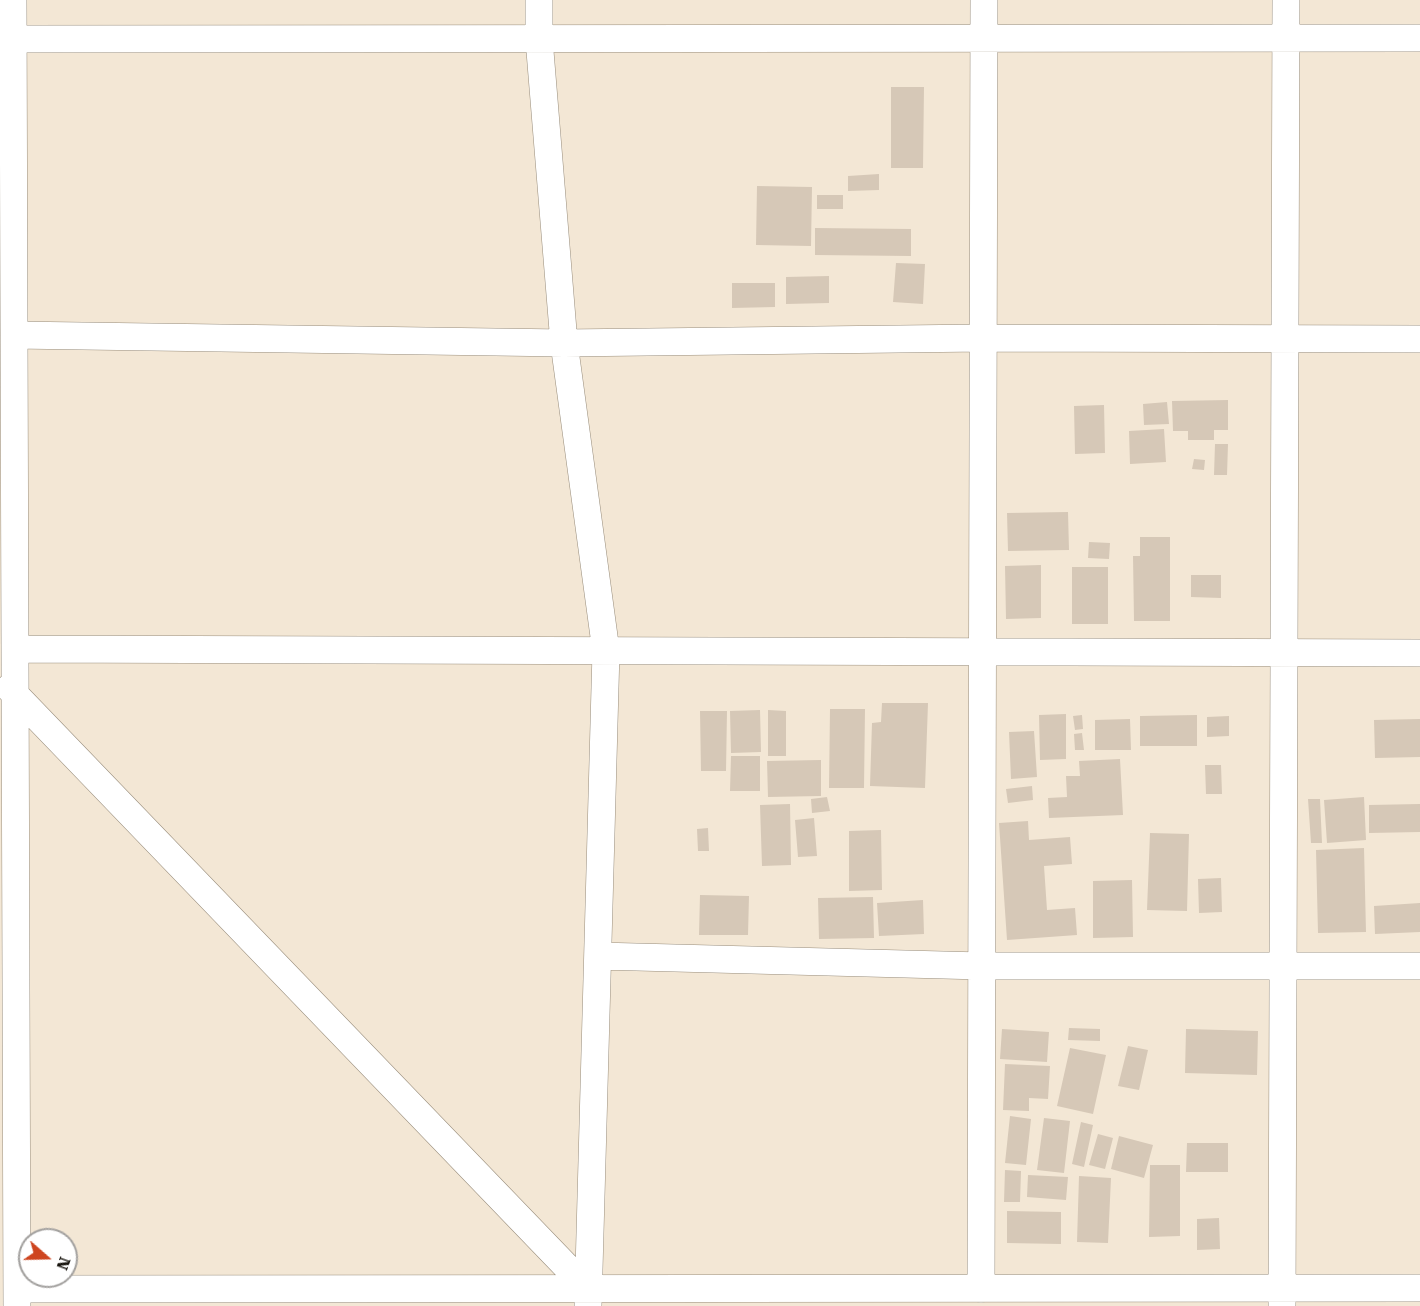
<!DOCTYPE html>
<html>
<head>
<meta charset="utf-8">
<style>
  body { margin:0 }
  #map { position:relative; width:1420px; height:1306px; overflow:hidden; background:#f3e7d5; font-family:"Roboto Serif",serif }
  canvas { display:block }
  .north { position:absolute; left:18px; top:1228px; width:60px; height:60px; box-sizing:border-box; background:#fff; border:2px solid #a3a19f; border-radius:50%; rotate:110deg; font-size:16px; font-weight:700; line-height:24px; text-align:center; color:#19150f }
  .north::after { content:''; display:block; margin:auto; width:21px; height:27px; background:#ce451f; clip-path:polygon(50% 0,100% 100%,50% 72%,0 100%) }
</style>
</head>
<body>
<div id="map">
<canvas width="1420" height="1306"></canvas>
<div class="north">N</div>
</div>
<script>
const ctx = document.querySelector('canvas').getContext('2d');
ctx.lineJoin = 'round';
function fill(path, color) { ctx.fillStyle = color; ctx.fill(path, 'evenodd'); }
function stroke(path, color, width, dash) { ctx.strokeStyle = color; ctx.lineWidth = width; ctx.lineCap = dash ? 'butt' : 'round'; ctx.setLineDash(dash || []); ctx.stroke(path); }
fill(new Path2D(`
  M 891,87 L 924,87 L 923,168 L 891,168 Z
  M 879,174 L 879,190 L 848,191 L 848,176 Z
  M 757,186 L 812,187 L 811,246 L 756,245 Z
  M 817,195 L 843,195 L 843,209 L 817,209 Z
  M 815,228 L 911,229 L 911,256 L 815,255 Z
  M 896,263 L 925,264 L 923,304 L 893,302 Z
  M 829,276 L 829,303 L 786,304 L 786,277 Z
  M 732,283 L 775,283 L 775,307 L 732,308 Z
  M 1228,400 L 1228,430 L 1214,430 L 1214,440 L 1188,440 L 1188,431 L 1173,431 L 1172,401 Z
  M 1167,402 L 1169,424 L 1144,425 L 1143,404 Z
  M 1104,405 L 1105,453 L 1075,454 L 1074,406 Z
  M 1164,429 L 1166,462 L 1130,464 L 1129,431 Z
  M 1215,444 L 1228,444 L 1227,475 L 1214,475 Z
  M 1194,459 L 1205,460 L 1204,470 L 1192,469 Z
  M 1068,512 L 1069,550 L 1008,551 L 1007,513 Z
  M 1140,537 L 1170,537 L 1170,621 L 1134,621 L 1133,556 L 1140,556 Z
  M 1089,542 L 1110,543 L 1109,559 L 1088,558 Z
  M 1041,565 L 1041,618 L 1006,619 L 1005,566 Z
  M 1072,567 L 1108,567 L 1108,624 L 1072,624 Z
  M 1191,575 L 1221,575 L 1221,598 L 1191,597 Z
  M 882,703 L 928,703 L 925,788 L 870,786 L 872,723 L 881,722 Z
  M 830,709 L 865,709 L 864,788 L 829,788 Z
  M 760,710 L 761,752 L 731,753 L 730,711 Z
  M 768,710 L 786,711 L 786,756 L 768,756 Z
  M 700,711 L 727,711 L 726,771 L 701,771 Z
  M 1066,714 L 1066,759 L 1040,760 L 1039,715 Z
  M 1082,715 L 1083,729 L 1075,730 L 1073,716 Z
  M 1197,715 L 1197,746 L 1140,746 L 1140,716 Z
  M 1229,716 L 1229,736 L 1207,737 L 1207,717 Z
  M 1130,719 L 1131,750 L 1095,750 L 1095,720 Z
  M 1420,719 L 1420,757 L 1375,758 L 1374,720 Z
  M 1034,731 L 1037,777 L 1011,779 L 1009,732 Z
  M 1082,733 L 1084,750 L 1075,750 L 1074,734 Z
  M 731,756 L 760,756 L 760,791 L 730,791 Z
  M 1120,759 L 1123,815 L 1049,818 L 1048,798 L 1067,797 L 1066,776 L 1080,776 L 1079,761 Z
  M 821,760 L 821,796 L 768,797 L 767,761 Z
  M 1205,765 L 1221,765 L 1222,794 L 1206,794 Z
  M 1032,786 L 1033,800 L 1008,803 L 1006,789 Z
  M 827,797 L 830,811 L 812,813 L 811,799 Z
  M 1364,797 L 1366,840 L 1327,843 L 1324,800 Z
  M 1308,799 L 1320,799 L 1322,843 L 1311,843 Z
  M 790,804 L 791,865 L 762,866 L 760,805 Z
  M 1420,804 L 1420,832 L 1369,833 L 1369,805 Z
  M 814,818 L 817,856 L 798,857 L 795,820 Z
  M 1028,821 L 1029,840 L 1070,837 L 1072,864 L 1044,866 L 1047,910 L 1075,908 L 1077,935 L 1007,940 L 999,823 Z
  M 708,828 L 709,851 L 698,851 L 697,829 Z
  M 881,830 L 882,890 L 849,891 L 849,831 Z
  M 1150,833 L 1189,834 L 1187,911 L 1147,910 Z
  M 1364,848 L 1366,932 L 1318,933 L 1316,850 Z
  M 1221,878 L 1222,912 L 1199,913 L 1198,879 Z
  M 1132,880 L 1133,937 L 1093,938 L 1093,881 Z
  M 700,895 L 749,896 L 748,935 L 699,935 Z
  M 873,897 L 874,938 L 819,939 L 818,898 Z
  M 923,900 L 924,934 L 879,936 L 877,903 Z
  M 1420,903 L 1420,932 L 1375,934 L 1374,906 Z
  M 1069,1028 L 1100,1029 L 1100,1041 L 1068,1040 Z
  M 1002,1029 L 1049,1032 L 1047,1062 L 1000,1059 Z
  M 1186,1029 L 1258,1031 L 1257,1075 L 1185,1073 Z
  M 1128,1046 L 1148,1050 L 1139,1090 L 1118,1086 Z
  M 1070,1048 L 1106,1055 L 1093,1114 L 1057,1106 Z
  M 1005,1064 L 1050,1066 L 1048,1099 L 1029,1098 L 1029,1111 L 1003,1110 Z
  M 1010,1116 L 1031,1119 L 1026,1165 L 1005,1163 Z
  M 1044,1118 L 1070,1121 L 1064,1173 L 1037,1170 Z
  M 1081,1122 L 1093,1125 L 1084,1167 L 1072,1164 Z
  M 1098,1134 L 1113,1138 L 1105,1169 L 1089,1165 Z
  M 1119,1136 L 1153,1145 L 1144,1178 L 1111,1169 Z
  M 1187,1143 L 1228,1143 L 1228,1172 L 1186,1172 Z
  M 1150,1165 L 1180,1165 L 1180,1236 L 1149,1237 Z
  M 1005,1170 L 1021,1171 L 1020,1202 L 1004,1202 Z
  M 1028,1175 L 1068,1177 L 1066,1200 L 1027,1197 Z
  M 1079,1176 L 1111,1178 L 1108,1243 L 1077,1242 Z
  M 1007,1211 L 1061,1212 L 1061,1244 L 1007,1243 Z
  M 1219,1218 L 1220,1249 L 1197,1250 L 1197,1219 Z`), '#d6c8b7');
const street = new Path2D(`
  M 13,0 L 17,1306
  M 539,0 L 539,39 L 564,343 L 606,651 L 588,1306
  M 13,39 L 1420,38
  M 14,335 L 564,343 L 983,338 L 1420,339
  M 15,649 L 1420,653
  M 9,688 L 588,1289
  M 598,956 L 982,966 L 1420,966
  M 17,1289 L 1420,1288
  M 981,1289 L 984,0
  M 1282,1305 L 1286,0`);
stroke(street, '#998e7d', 28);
stroke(street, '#fff', 27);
</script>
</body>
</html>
